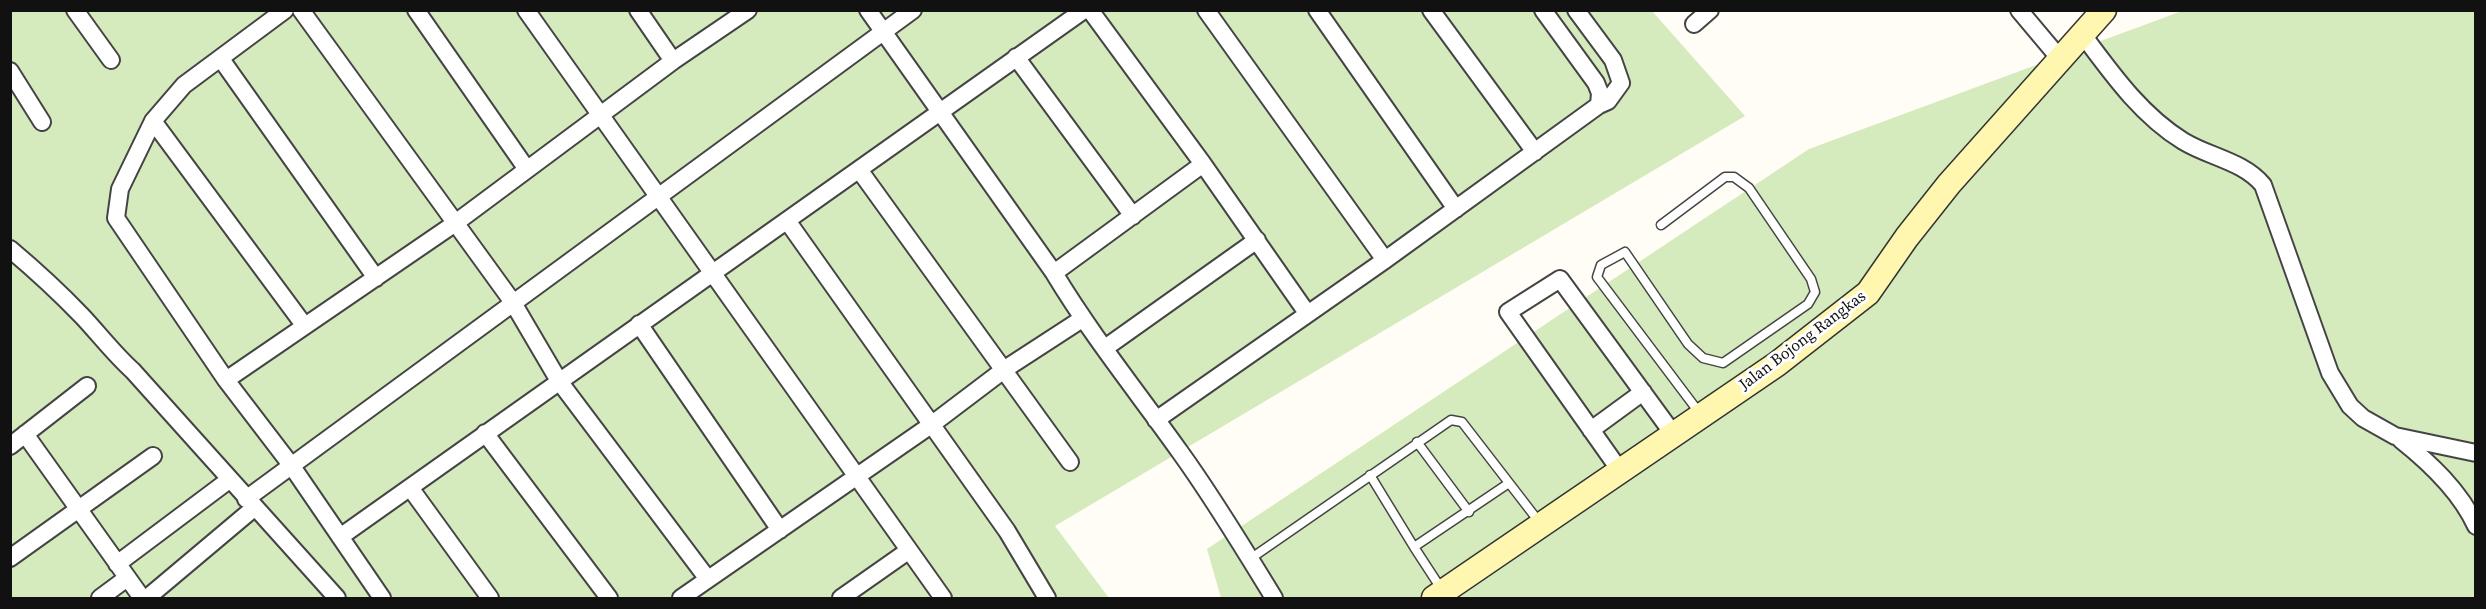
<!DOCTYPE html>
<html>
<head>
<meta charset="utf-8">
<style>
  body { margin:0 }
  #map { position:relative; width:2486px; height:609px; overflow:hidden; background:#fffdf5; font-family:"Source Serif 4",serif }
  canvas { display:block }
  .frame { position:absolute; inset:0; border:12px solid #111; pointer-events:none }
</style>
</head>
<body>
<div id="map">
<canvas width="2486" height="609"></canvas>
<div class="frame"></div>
</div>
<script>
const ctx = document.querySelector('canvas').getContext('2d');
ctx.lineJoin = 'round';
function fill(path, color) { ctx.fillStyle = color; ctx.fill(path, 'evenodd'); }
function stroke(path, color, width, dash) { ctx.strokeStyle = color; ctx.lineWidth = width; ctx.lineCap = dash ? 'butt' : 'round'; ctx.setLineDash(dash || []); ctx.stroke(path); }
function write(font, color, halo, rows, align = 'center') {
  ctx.font = font + ' "Source Serif 4",serif'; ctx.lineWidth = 6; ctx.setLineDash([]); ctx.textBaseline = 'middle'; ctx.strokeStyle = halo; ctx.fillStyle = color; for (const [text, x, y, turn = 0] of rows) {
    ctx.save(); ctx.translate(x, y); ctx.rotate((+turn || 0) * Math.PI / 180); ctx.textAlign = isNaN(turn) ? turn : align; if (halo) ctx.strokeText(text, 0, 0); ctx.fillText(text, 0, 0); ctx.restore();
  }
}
fill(new Path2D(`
  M 10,11 L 1652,11 L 1745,116 L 1055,526 L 1109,598 L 11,598 Z
  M 2182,11 L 2475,11 L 2475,598 L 1221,598 L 1207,549 L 1809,149 Z`), '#d5ebbd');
const lane = new Path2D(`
  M 1661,225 L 1725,177 L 1734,177 L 1749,188 L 1811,279 L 1815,292 L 1808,304 L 1723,363 L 1703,358 L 1688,344 L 1625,252 L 1601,265 L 1597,277 L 1701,415
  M 1417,442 L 1469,512
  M 1370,475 L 1414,547 L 1509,483
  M 1414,547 L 1442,590
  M 1250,559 L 1451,420 L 1462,422 L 1540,523`);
const street = new Path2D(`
  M 75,10 L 111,60
  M 285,10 L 184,85 L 153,121 L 120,189 L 116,218 L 226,380 L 291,465 L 382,598
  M 301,10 L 512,301 L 559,381 L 707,578
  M 416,10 L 526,168
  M 526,10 L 943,598
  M 638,10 L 673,61
  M 868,10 L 1054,273 C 1092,336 1138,393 1180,452 C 1214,499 1244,549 1274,598
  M 1090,10 L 1203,164 L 1307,313
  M 1206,10 L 1385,260
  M 1317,10 L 1456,209
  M 1431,10 L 1535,152
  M 1576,10 L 1613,60 L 1621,83 L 1608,101 L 1599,105
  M 2019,10 L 2061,60
  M 1694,24 L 1710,10
  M 2083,35 C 2112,74 2141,115 2183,141 C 2209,157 2243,161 2263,185 L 2330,373 L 2350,406 L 2363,418 L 2395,436 L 2476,453
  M 1016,57 L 1133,216
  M 221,59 L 376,278
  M 10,71 L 42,122
  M 153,121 L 304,325
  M 860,171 L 1070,462
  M 788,222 L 1007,531 L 1047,598
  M 10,249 C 35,270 59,292 82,316 C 99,334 114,354 133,371 L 337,598
  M 1054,273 L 1203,164
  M 639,324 L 780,530
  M 1105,348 L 1257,240
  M 226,380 L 454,224 L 673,61 L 748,10
  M 1156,420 L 1385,260 L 1599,105 L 1600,93 L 1596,83 L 1543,10
  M 1591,430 L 1643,392
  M 485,433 L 609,598
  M 25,434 L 142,598
  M 2401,440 C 2430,463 2460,491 2476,526
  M 10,446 L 87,386
  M 1621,472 L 1508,312 L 1560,279 L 1674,435
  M 411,489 L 490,598
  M 246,499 L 913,10
  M 340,537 L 1084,10
  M 10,558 L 153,456
  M 117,564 L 229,480
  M 100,598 L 127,578
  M 147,598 L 254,508
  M 681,598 L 931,425 L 1005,369 L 1082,319
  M 841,598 L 908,551`);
const secondary = new Path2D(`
  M 1434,598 L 1777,364 L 1868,293 L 1907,237 L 1949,184 L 2104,10`);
stroke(lane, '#444', 11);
stroke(street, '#444', 20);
stroke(secondary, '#333', 27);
stroke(lane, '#fff', 8);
stroke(street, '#fff', 16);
stroke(secondary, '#fff6b0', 24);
write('16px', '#111', '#fff', [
  ["Jalan Bojong Rangkas",1803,341,-37]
]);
</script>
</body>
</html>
